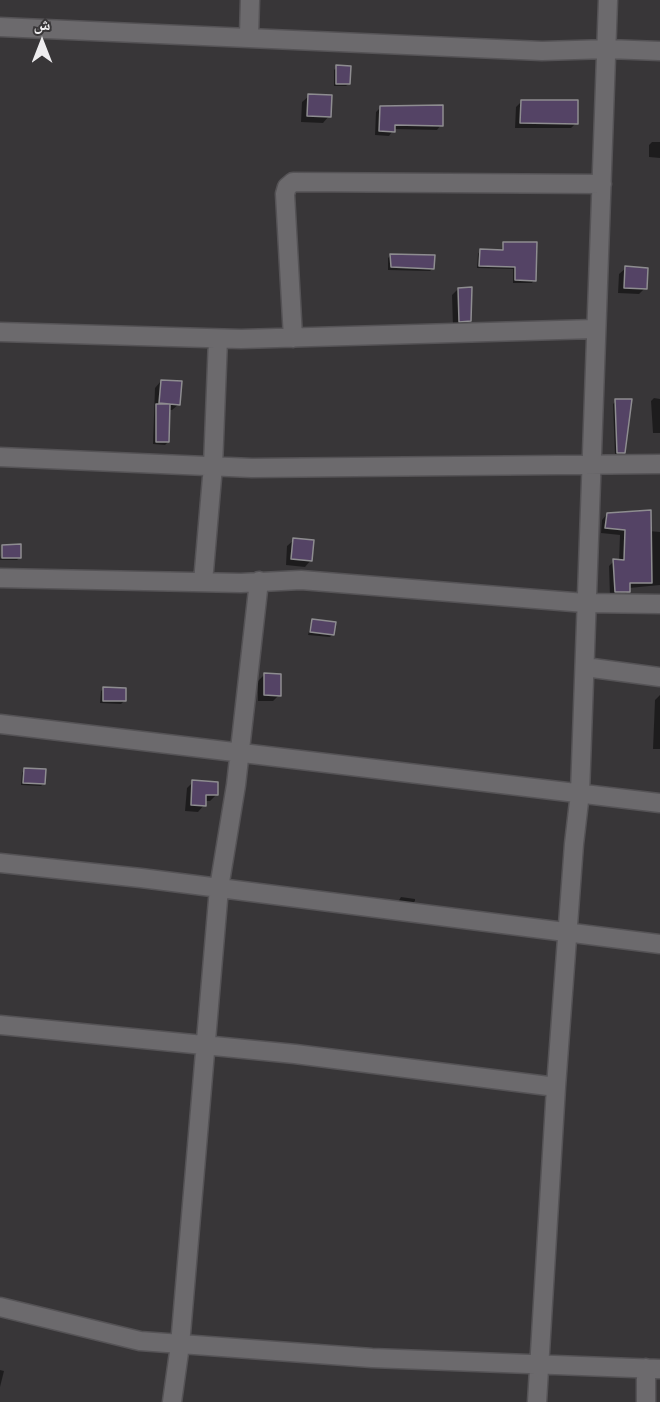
<!DOCTYPE html>
<html>
<head>
<meta charset="utf-8">
<style>
  body { margin:0 }
  #map { position:relative; width:660px; height:1402px; overflow:hidden; background:#383638; font-family:"Source Serif 4","Noto Naskh Arabic",serif }
  canvas { display:block }
  .north { position:absolute; left:12px; top:12px; width:60px; height:60px; -webkit-text-stroke:4px #383638; paint-order:stroke; rotate:0deg; font-size:16px; font-weight:700; line-height:24px; text-align:center; color:#eeedef }
  .north::after { content:''; display:block; margin:auto; width:21px; height:27px; background:#eeedef; clip-path:polygon(50% 0,100% 100%,50% 72%,0 100%) }
</style>
</head>
<body>
<div id="map">
<canvas width="660" height="1402"></canvas>
<div class="north">ش</div>
</div>
<script>
const ctx = document.querySelector('canvas').getContext('2d');
ctx.lineJoin = 'round';
function fill(path, color) { ctx.fillStyle = color; ctx.fill(path, 'evenodd'); }
function stroke(path, color, width, dash) { ctx.strokeStyle = color; ctx.lineWidth = width; ctx.lineCap = dash ? 'butt' : 'round'; ctx.setLineDash(dash || []); ctx.stroke(path); }
fill(new Path2D(`
  M 337,67 L 349,84 L 346,86 L 334,86 L 334,70 Z
  M 309,96 L 329,116 L 323,123 L 301,122 L 302,102 Z
  M 522,101 L 576,123 L 571,128 L 515,128 L 516,107 Z
  M 381,107 L 441,125 L 437,130 L 394,129 L 389,136 L 375,135 L 376,112 Z
  M 652,142 L 660,142 L 660,158 L 649,157 L 649,145 Z
  M 503,244 L 534,280 L 532,283 L 513,283 L 513,269 L 477,268 L 478,254 L 480,251 L 501,252 Z
  M 391,255 L 433,268 L 430,271 L 388,270 L 388,258 Z
  M 626,268 L 645,288 L 639,294 L 618,293 L 619,274 Z
  M 458,289 L 469,321 L 463,327 L 453,327 L 452,295 Z
  M 161,381 L 179,404 L 172,410 L 168,410 L 168,442 L 165,445 L 153,444 L 155,388 Z
  M 654,398 L 660,399 L 660,433 L 653,433 L 651,401 Z
  M 616,401 L 624,452 L 621,455 L 615,455 L 613,404 Z
  M 607,514 L 649,531 L 660,532 L 660,585 L 629,588 L 624,597 L 610,597 L 609,566 L 614,561 L 619,561 L 620,535 L 601,533 L 602,520 Z
  M 294,540 L 311,560 L 305,567 L 286,565 L 287,546 Z
  M 3,546 L 20,557 L 17,560 L 0,560 Z
  M 312,620 L 332,635 L 330,637 L 308,635 Z
  M 264,675 L 279,695 L 273,701 L 258,701 L 258,681 Z
  M 104,688 L 124,701 L 121,704 L 100,703 L 101,691 Z
  M 660,695 L 660,749 L 653,749 L 655,700 Z
  M 24,770 L 44,783 L 41,786 L 21,785 L 22,773 Z
  M 193,782 L 216,795 L 210,801 L 205,801 L 204,805 L 198,812 L 185,811 L 187,788 Z
  M 401,897 L 415,899 L 415,901 L 412,904 L 398,902 Z
  M 0,1370 L 4,1371 L 0,1387 Z`), '#0007');
const building = new Path2D(`
  M 336,65 L 351,66 L 350,84 L 336,84 Z
  M 308,94 L 332,95 L 331,117 L 307,116 Z
  M 521,100 L 578,100 L 578,124 L 520,123 Z
  M 443,105 L 443,126 L 395,125 L 395,132 L 379,131 L 380,106 Z
  M 503,242 L 537,242 L 536,281 L 515,280 L 515,267 L 479,266 L 480,249 L 503,250 Z
  M 390,254 L 435,255 L 434,269 L 391,267 Z
  M 625,266 L 648,268 L 647,289 L 624,288 Z
  M 472,287 L 471,321 L 459,322 L 458,288 Z
  M 161,380 L 182,381 L 180,405 L 159,403 Z
  M 615,399 L 632,399 L 625,453 L 617,453 Z
  M 156,404 L 170,404 L 169,442 L 156,442 Z
  M 651,510 L 652,583 L 630,583 L 630,592 L 615,592 L 613,559 L 624,560 L 625,530 L 605,528 L 607,513 Z
  M 293,538 L 314,540 L 312,561 L 291,559 Z
  M 21,544 L 21,558 L 2,558 L 2,545 Z
  M 312,619 L 336,622 L 334,635 L 310,632 Z
  M 264,673 L 281,674 L 281,696 L 264,695 Z
  M 103,687 L 126,688 L 126,701 L 103,701 Z
  M 24,768 L 46,769 L 45,784 L 23,783 Z
  M 192,780 L 218,782 L 218,795 L 206,795 L 206,806 L 191,805 Z`);
fill(building, '#544365');
stroke(building, '#8e8d90', 1.5);
const street = new Path2D(`
  M 0,27 L 542,51 L 608,49 L 660,51
  M 249,36 L 250,0
  M 0,332 L 241,339 L 595,329
  M 293,338 L 285,194 L 287,187 L 293,182 L 602,184
  M 0,457 L 252,468 L 660,464
  M 0,578 L 241,583 L 301,580 L 585,603 L 660,604
  M 203,582 L 213,466 L 218,339
  M 585,667 L 660,677
  M 0,724 L 660,803
  M 0,863 L 141,878 L 660,944
  M 0,1025 L 295,1054 L 556,1087
  M 0,1307 L 140,1341 L 372,1358 L 660,1369
  M 646,1368 L 646,1402
  M 172,1402 L 180,1345 L 219,888 L 236,785 L 259,581
  M 537,1402 L 556,1087 L 574,844 L 580,793 L 608,0`);
stroke(street, '#555356', 21);
stroke(street, '#6c6a6d', 18);
</script>
</body>
</html>
